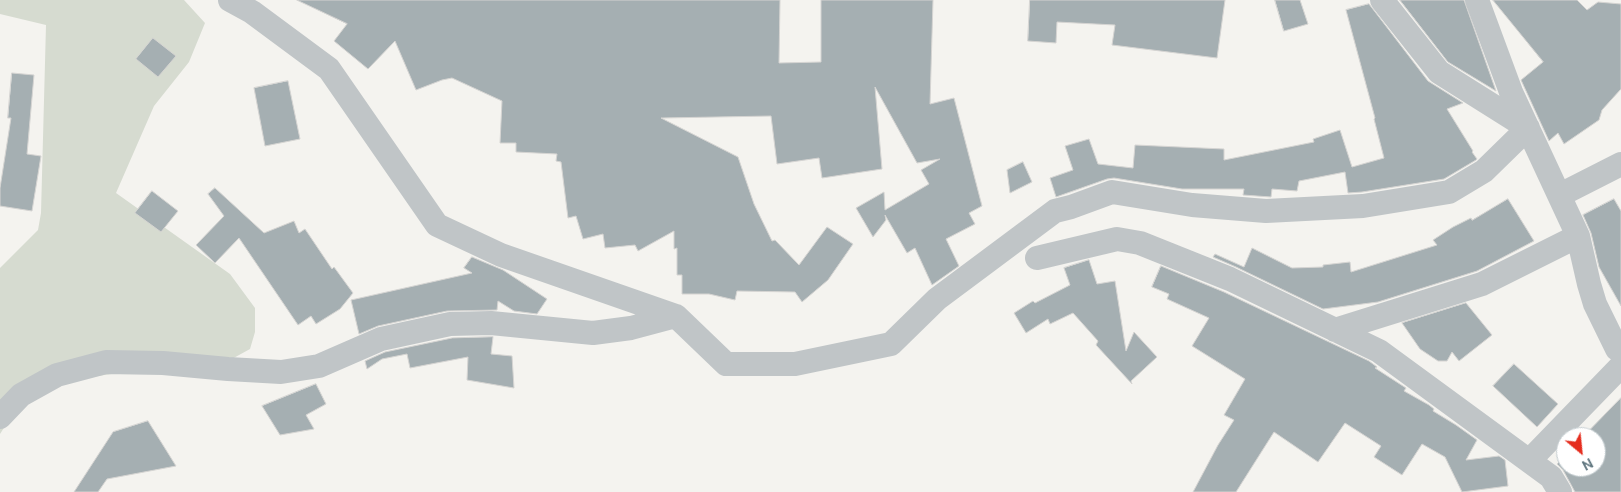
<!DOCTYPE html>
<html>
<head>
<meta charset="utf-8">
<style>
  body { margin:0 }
  #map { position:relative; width:1621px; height:492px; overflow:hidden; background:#f4f3ef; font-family:Ubuntu,sans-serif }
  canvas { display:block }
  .north { position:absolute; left:1556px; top:427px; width:50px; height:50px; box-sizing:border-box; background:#fff; border:1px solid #c0c9cd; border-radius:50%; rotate:152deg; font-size:14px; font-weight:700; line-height:20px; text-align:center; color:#627881 }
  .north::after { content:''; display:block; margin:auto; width:18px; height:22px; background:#e52d1e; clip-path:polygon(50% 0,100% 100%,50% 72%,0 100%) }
</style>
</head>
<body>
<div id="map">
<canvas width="1621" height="492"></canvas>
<div class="north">N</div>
</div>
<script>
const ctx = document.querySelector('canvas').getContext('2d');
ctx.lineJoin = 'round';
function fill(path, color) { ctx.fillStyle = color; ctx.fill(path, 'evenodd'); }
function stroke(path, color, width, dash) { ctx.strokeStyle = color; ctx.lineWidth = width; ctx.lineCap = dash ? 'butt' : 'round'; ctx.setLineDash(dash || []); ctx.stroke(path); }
fill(new Path2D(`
  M 0,0 L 184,0 L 205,23 L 189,62 L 154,106 L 116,193 L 230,274 L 255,308 L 255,332 L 250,349 L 219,366 L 131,371 L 65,381 L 39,393 L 11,417 L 0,434 L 0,268 L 38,230 L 41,213 L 46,25 L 0,14 Z`), '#d6dbd0');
const building = new Path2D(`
  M 297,0 L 780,0 L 779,63 L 821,62 L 821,0 L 933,0 L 930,104 L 954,98 L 982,206 L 969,213 L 975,224 L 946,239 L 959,266 L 932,285 L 915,248 L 907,253 L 885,215 L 886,220 L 873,237 L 856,208 L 884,192 L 885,210 L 929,184 L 921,170 L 940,159 L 917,163 L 875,87 L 882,169 L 822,178 L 819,158 L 777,164 L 771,116 L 661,118 L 738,157 L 754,204 L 772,241 L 775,240 L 799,265 L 827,227 L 853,244 L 828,280 L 802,302 L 795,292 L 737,291 L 735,300 L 709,294 L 682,294 L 682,275 L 677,275 L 677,248 L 674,249 L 674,231 L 638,251 L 635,245 L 605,248 L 603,234 L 583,239 L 576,216 L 568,218 L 561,162 L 556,161 L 557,154 L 516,152 L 516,143 L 500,143 L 502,101 L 452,78 L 442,80 L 416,90 L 395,41 L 368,69 L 334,41 L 347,24 Z
  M 1030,0 L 1225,0 L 1217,58 L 1112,45 L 1115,25 L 1057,22 L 1056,43 L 1028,41 Z
  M 1275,0 L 1300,0 L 1308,24 L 1284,31 Z
  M 1400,0 L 1464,0 L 1496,91 L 1448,62 Z
  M 1493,0 L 1577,0 L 1587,10 L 1598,2 L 1621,4 L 1621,89 L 1602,110 L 1599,120 L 1564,144 L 1558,133 L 1549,141 L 1521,80 L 1543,62 Z
  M 1369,4 L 1428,81 L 1463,103 L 1447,109 L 1473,151 L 1472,152 L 1477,159 L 1476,160 L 1444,179 L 1362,192 L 1348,193 L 1345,172 L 1299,181 L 1297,191 L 1272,189 L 1271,197 L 1243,195 L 1244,189 L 1182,189 L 1114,178 L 1107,179 L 1056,197 L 1050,178 L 1073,170 L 1065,146 L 1089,139 L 1098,164 L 1133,168 L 1135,145 L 1224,149 L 1224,160 L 1314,142 L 1313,139 L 1340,130 L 1352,167 L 1384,158 L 1374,119 L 1375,118 L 1346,10 Z
  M 153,38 L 176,56 L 158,77 L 136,59 Z
  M 12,73 L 34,75 L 27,154 L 41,156 L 32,211 L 0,206 L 0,188 L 11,118 L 8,118 Z
  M 288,81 L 300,139 L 265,146 L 254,88 Z
  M 1023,162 L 1032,182 L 1010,193 L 1007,170 Z
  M 215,188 L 264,233 L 294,221 L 299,233 L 305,229 L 332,269 L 334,267 L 353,293 L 340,309 L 316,324 L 311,316 L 298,325 L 239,238 L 215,263 L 196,245 L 224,216 L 208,194 Z
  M 152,191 L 178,211 L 161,232 L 135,213 Z
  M 1508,199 L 1534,241 L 1477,271 L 1378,302 L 1323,309 L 1236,267 L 1213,257 L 1215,254 L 1244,267 L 1252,248 L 1292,268 L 1323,267 L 1323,265 L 1350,262 L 1351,272 L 1437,245 L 1433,240 L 1453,227 L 1471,218 L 1472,220 Z
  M 1614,199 L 1621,211 L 1621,306 L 1599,267 L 1591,233 L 1583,215 Z
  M 472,257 L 503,270 L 547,299 L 537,314 L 514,311 L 498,301 L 497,310 L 447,311 L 378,326 L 359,334 L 351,300 L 472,273 L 464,268 Z
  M 1089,260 L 1097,284 L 1115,281 L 1126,351 L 1134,332 L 1157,357 L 1131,381 L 1132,384 L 1096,345 L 1098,341 L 1073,313 L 1050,324 L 1048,319 L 1026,333 L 1014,313 L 1033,301 L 1035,303 L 1070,285 L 1064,268 Z
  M 1161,266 L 1224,292 L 1369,361 L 1377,367 L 1375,368 L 1406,388 L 1404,391 L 1429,405 L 1434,409 L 1433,411 L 1456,425 L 1477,440 L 1466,460 L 1499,456 L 1505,460 L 1508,486 L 1462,492 L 1445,457 L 1422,444 L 1402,475 L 1374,457 L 1381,446 L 1345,423 L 1318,462 L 1274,432 L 1236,492 L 1193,492 L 1218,445 L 1234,420 L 1224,415 L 1245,379 L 1192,346 L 1209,318 L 1167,299 L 1169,294 L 1152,287 Z
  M 1466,303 L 1492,335 L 1459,361 L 1452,352 L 1447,361 L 1438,361 L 1420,349 L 1402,323 Z
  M 493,337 L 491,354 L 512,356 L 514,388 L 467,380 L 468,357 L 410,368 L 407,354 L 382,359 L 367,369 L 365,361 L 385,352 L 452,338 Z
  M 1514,364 L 1558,404 L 1537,427 L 1493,386 Z
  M 316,384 L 326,404 L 306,415 L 314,429 L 280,435 L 262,406 Z
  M 1621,398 L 1621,492 L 1575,492 L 1563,470 L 1557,464 L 1561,460 L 1566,458 L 1566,467 L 1596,467 L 1596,437 L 1583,437 Z
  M 148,421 L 176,466 L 107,479 L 98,492 L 74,492 L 113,432 Z`);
fill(building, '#a5afb2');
stroke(building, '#d5d4d2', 1);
stroke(new Path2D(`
  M 230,0 L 252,12 L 329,69 L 437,225 L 501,255 L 676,316
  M 1477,0 L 1511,92 L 1578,236 L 1589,284 L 1595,304 L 1617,349 L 1621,352
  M 1560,195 L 1621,164
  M 1037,258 L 1117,239 L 1140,243 L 1230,279 L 1379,351 L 1551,477 L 1560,492
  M 1335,330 L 1482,284 L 1578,236
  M 0,417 L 21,395 L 57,375 L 106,362 L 163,363 L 228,369 L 281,372 L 319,366 L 381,339 L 450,324 L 491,323 L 593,333 L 631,328 L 676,316 L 726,364 L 795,364 L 891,344 L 937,299 L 1055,211 L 1071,207 L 1112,192 L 1192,205 L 1266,211 L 1363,206 L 1449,192 L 1484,171 L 1528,128 L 1439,72 L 1382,0
  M 1529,461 L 1621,366`), '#c0c5c7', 24);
</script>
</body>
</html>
